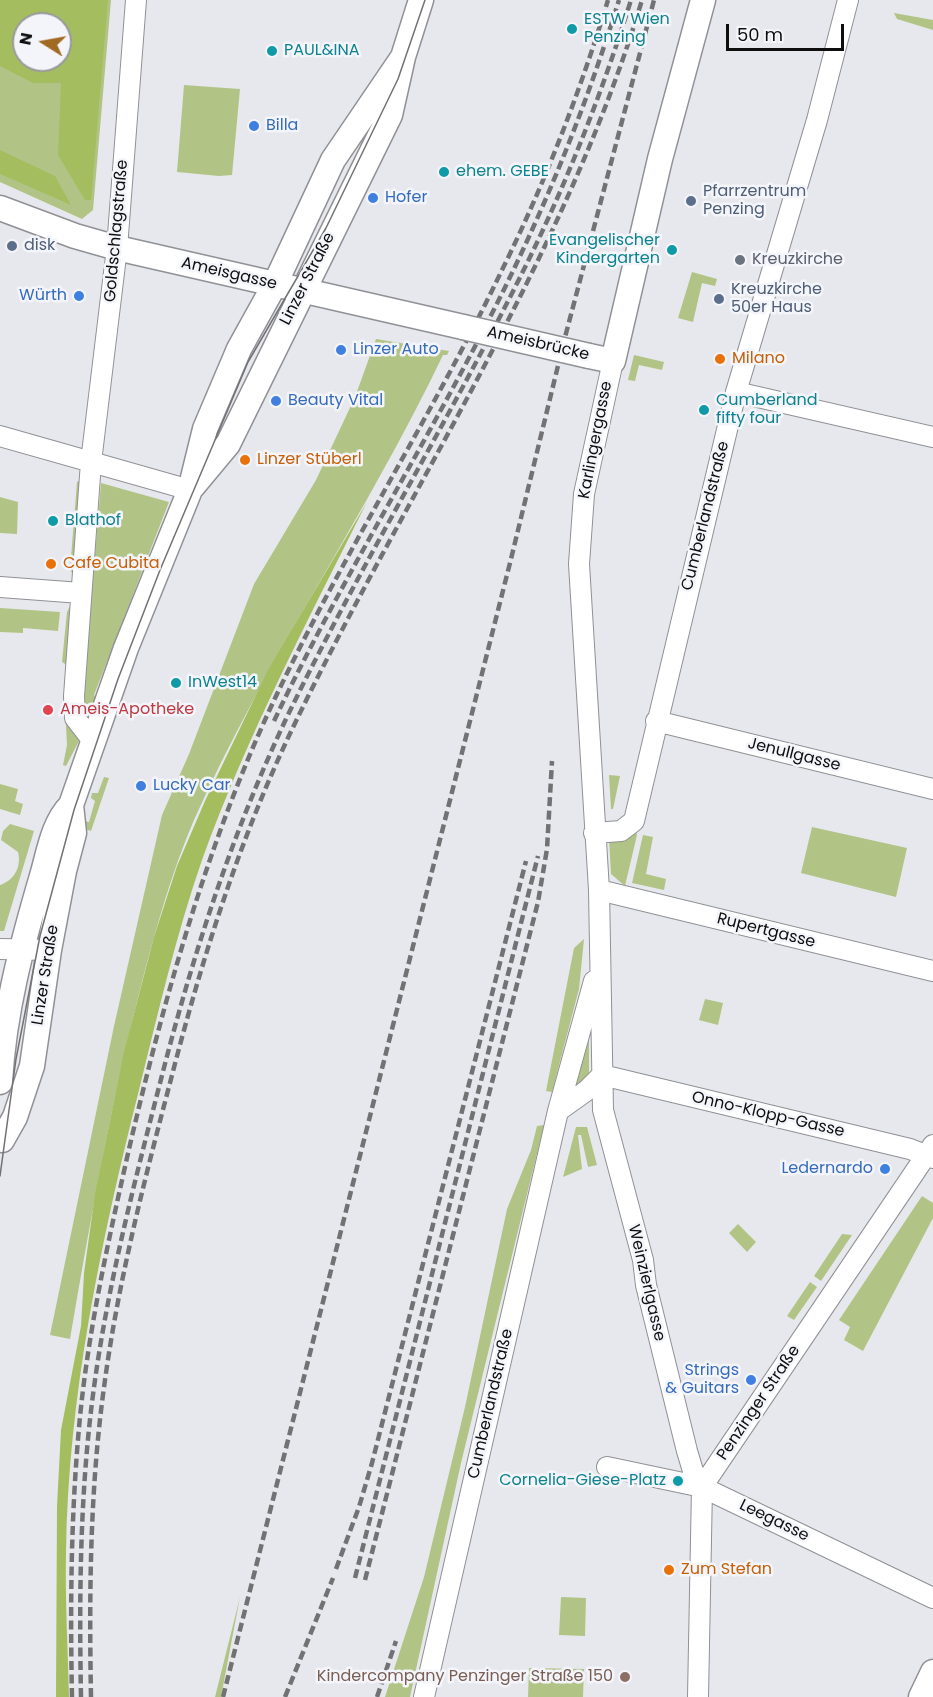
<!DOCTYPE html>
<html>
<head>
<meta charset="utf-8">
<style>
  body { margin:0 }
  #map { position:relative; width:933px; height:1697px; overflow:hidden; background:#e7e8ed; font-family:Poppins,sans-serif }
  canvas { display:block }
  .north { position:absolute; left:12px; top:12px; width:60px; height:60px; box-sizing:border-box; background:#f4f5fa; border:2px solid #98999c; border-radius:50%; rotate:281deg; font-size:16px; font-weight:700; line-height:24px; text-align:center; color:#0e0e0f }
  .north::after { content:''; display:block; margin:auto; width:21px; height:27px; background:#a06a23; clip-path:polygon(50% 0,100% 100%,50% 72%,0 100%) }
  .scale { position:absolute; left:726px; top:24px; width:118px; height:27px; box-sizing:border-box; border:3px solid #0e0e0f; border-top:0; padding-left:8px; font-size:18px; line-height:21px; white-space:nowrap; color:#0e0e0f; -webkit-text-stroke:4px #f4f5fa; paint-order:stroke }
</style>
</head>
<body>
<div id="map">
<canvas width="933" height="1697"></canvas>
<div class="north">N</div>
<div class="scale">50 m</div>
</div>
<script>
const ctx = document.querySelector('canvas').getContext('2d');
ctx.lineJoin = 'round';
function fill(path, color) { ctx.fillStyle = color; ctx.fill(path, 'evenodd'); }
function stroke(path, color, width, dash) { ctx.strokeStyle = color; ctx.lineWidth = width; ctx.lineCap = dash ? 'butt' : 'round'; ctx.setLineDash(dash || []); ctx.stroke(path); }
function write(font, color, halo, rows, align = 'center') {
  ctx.font = font + ' Poppins,sans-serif'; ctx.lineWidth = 5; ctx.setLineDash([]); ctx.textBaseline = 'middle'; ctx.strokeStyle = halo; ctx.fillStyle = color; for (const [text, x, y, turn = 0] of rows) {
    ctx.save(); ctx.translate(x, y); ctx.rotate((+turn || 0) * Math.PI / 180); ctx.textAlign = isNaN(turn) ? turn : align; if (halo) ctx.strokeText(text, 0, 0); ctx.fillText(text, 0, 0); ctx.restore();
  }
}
fill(new Path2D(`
  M 0,0 L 111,0 L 93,210 L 82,219 L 0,182 ZM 24,24 L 60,24 L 60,60 L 24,60 Z
  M 894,13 L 933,20 L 933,30 L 897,19 Z
  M 184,85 L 240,89 L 232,175 L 219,176 L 177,172 Z
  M 692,272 L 717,279 L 715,286 L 702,283 L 693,322 L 678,318 Z
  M 376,339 L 449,351 L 447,355 L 443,355 C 367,514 266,659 194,820 C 172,871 157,925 143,978 C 112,1097 91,1217 70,1339 L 50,1335 L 114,1026 L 162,815 L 189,754 L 254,584 L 316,480 L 355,397 Z
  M 634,355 L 664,362 L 662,370 L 639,365 L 635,381 L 628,380 Z
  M 82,479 L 76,574 L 73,574 L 70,570 L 77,482 Z
  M 101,483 L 169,502 L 94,695 L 96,697 L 92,711 L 84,715 L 83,698 Z
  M 0,497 L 18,502 L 17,534 L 0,533 Z
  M 72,602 L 68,666 L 62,662 L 67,612 Z
  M 0,608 L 60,612 L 58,631 L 23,628 L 23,633 L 0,632 Z
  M 65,708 L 68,709 L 79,741 L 66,766 L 63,765 L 67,745 Z
  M 609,775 L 620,776 L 613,809 L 611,809 Z
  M 104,777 L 109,778 L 91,831 L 82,828 L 84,821 L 89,822 L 95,801 L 91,798 L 92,793 L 98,793 Z
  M 0,784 L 18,789 L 15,801 L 23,804 L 20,815 L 0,809 Z
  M 10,824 L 34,831 L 4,931 L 0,931 L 0,885 C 13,881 22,868 18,852 L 1,840 L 3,831 Z
  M 812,827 L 907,848 L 896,897 L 801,873 Z
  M 635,829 L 637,835 L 625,886 L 611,874 L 609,839 Z
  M 643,835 L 653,837 L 646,874 L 666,879 L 664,890 L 632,883 Z
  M 584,939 L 579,989 L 552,1092 L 546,1091 L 574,948 Z
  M 705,999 L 723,1003 L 718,1025 L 699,1020 Z
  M 589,1036 L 589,1078 L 567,1099 Z
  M 544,1125 L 461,1463 L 410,1697 L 385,1697 L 424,1577 L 465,1407 L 507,1209 L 531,1150 L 537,1126 Z
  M 576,1127 L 587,1127 L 597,1165 L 588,1167 L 581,1135 L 578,1135 L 582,1169 L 563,1177 Z
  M 922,1196 L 933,1203 L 933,1218 L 863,1351 L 844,1340 L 850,1327 L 839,1320 Z
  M 738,1224 L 756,1242 L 747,1252 L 729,1233 Z
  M 842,1234 L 852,1235 L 821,1281 L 814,1276 Z
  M 810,1282 L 817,1287 L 794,1320 L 787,1316 Z
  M 240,1597 L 221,1697 L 215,1697 Z
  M 561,1597 L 586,1598 L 585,1636 L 559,1635 Z
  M 529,1668 L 584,1669 L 583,1697 L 528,1697 Z`), '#b1c486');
fill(new Path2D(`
  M 0,0 L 108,0 L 91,200 L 85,200 L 58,155 L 61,83 L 33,83 L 0,66 ZM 24,24 L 60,24 L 60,60 L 24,60 Z
  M 0,150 L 55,176 L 71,205 L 0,174 Z
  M 367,502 C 308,620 247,736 202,860 C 176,935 158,1013 139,1090 C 101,1241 68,1396 66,1553 C 65,1601 68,1649 69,1697 L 56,1697 L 57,1506 L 61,1430 L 81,1326 L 84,1273 L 95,1194 L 124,1052 L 154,937 L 177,866 L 205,801 L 268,670 Z`), '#a4be5f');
const minor = new Path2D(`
  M 613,361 L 584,494 L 579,564 L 599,890 L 603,1110 L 643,1260 L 646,1285 L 687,1451 L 693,1471 L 702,1487
  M 736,392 L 933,437
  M 0,436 L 190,490
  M 0,587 L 81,593
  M 656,721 L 933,789
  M 92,740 L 75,718 L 74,696 L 91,462 L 117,248 L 136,0
  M 594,833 L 621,831 L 634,821 L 736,392 L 817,120 L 848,0
  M 599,890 L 933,971
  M 0,949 L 49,950
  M 602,1075 L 910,1149 L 933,1158
  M 558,1111 L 586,1091 L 602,1075
  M 607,1467 L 702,1487 L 933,1598
  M 424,1697 L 558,1111 L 594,981
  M 698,1697 L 702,1487 L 933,1145`);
const major = new Path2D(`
  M 0,208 L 75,236 L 117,248 L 463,327
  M 589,356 L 613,361 L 660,159 L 703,0
  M 193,486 L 228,444 L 390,115 L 403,57 L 421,0
  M 0,1082 C 4,1011 22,944 42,876 C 49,852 53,823 71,805
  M 2,1140 L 15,1117 L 32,1066 L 49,950 L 64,871 L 74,833 L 71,805 L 126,648 L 190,490 L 205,429 L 239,349 L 275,284 L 333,160 L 403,57
  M 921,1697 L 933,1672`);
stroke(minor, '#909196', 22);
stroke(major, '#909196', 27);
stroke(minor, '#fff', 20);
stroke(major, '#fff', 24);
stroke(new Path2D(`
  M 0,1176 L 16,1059 L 40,936 L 74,810 L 118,679 L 160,570 L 248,362 L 326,228 L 398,79 L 425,0`), '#727275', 1.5);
stroke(new Path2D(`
  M 274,721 C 353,554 456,399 532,230 C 566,155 595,78 619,0
  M 336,1569 L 359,1507 L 372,1463 L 526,861
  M 355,1578 L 538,856
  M 365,1580 L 538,902 L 547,849 L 552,761
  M 72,1697 C 70,1603 71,1510 80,1417 C 89,1326 109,1238 129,1149 C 165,995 209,837 277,694 C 346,549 433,414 502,270 C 545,183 580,92 608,0
  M 81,1697 C 79,1591 80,1485 95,1380 C 109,1281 134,1184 159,1087 C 191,961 230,838 286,719 C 362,561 455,411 532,253 C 571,172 604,87 631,0
  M 91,1697 C 89,1591 90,1485 105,1380 C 119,1278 145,1178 171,1079 C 203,955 241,834 297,719 C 413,480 565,257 642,0
  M 223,1697 L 511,559 L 564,341 L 654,0
  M 285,1697 L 333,1578
  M 377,1697 L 396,1641`), '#727275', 4.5, [9, 4.5]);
const majorBridge = new Path2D(`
  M 463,327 L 589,356`);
stroke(majorBridge, '#909196', 27, []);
stroke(majorBridge, '#fff', 24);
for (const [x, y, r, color] of [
  [572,29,6,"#0f9aa8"],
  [272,51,6,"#0f9aa8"],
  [254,126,6,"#3f7fe0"],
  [444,172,6,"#0f9aa8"],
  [373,198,6,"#3f7fe0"],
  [691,201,6,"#5c6f8a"],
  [12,246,6,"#5c6f8a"],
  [672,250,6,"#0f9aa8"],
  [740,260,6,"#6b7280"],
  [79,296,6,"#3f7fe0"],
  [719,299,6,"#5c6f8a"],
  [341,350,6,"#3f7fe0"],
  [720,359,6,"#e8710a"],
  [276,401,6,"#3f7fe0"],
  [704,410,6,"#0f9aa8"],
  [245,460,6,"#e8710a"],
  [53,521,6,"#0f9aa8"],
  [51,564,6,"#e8710a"],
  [176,683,6,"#0f9aa8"],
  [48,710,6,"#e0444e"],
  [141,786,6,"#3f7fe0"],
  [885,1169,6,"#3f7fe0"],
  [751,1380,6,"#3f7fe0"],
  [678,1481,6,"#0f9aa8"],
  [669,1570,6,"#e8710a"],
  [625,1677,6,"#8d6e63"]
]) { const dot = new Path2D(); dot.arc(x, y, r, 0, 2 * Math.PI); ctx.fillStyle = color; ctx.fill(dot); stroke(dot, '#f4f5fa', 2); }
write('16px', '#0d838f', '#f4f5fa', [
  ["ESTW Wien",584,20],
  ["Penzing",584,38],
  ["PAUL&INA",284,51],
  ["ehem. GEBE",456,172],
  ["Evangelischer",660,241,"right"],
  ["Kindergarten",660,259,"right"],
  ["Cumberland",716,401],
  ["fifty four",716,419],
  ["Blathof",65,521],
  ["InWest14",188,683],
  ["Cornelia-Giese-Platz",666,1481,"right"]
], 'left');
write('16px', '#366cbe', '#f4f5fa', [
  ["Billa",266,126],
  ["Hofer",385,198],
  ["Würth",67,296,"right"],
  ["Linzer Auto",353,350],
  ["Beauty Vital",288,401],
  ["Lucky Car",153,786],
  ["Ledernardo",873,1169,"right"],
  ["Strings",739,1371,"right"],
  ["& Guitars",739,1389,"right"]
], 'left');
write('16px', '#4e5e75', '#f4f5fa', [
  ["Pfarrzentrum",703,192],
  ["Penzing",703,210],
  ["disk",24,246],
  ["Kreuzkirche",731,290],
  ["50er Haus",731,308]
], 'left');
write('16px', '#0e0e0f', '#f4f5fa', [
  ["Goldschlagstraße",117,231,-85],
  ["Ameisgasse",229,274,13],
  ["Linzer Straße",308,279,-63],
  ["Ameisbrücke",538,344,13],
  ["Karlingergasse",596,440,-79],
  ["Cumberlandstraße",706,516,-76],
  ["Jenullgasse",794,755,14],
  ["Rupertgasse",766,931,14],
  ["Linzer Straße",46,975,-81],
  ["Onno-Klopp-Gasse",768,1115,13],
  ["Weinzierlgasse",646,1283,77],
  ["Penzinger Straße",759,1403,-56],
  ["Cumberlandstraße",491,1404,-77],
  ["Leegasse",774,1521,26]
]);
write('16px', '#5b616d', '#f4f5fa', [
  ["Kreuzkirche",752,260]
], 'left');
write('16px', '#c56008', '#f4f5fa', [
  ["Milano",732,359],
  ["Linzer Stüberl",257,460],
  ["Cafe Cubita",63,564],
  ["Zum Stefan",681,1570]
], 'left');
write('16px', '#be3a42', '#f4f5fa', [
  ["Ameis-Apotheke",60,710]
], 'left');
write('16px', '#785e54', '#f4f5fa', [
  ["Kindercompany Penzinger Straße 150",613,1677]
], 'right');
</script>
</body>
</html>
